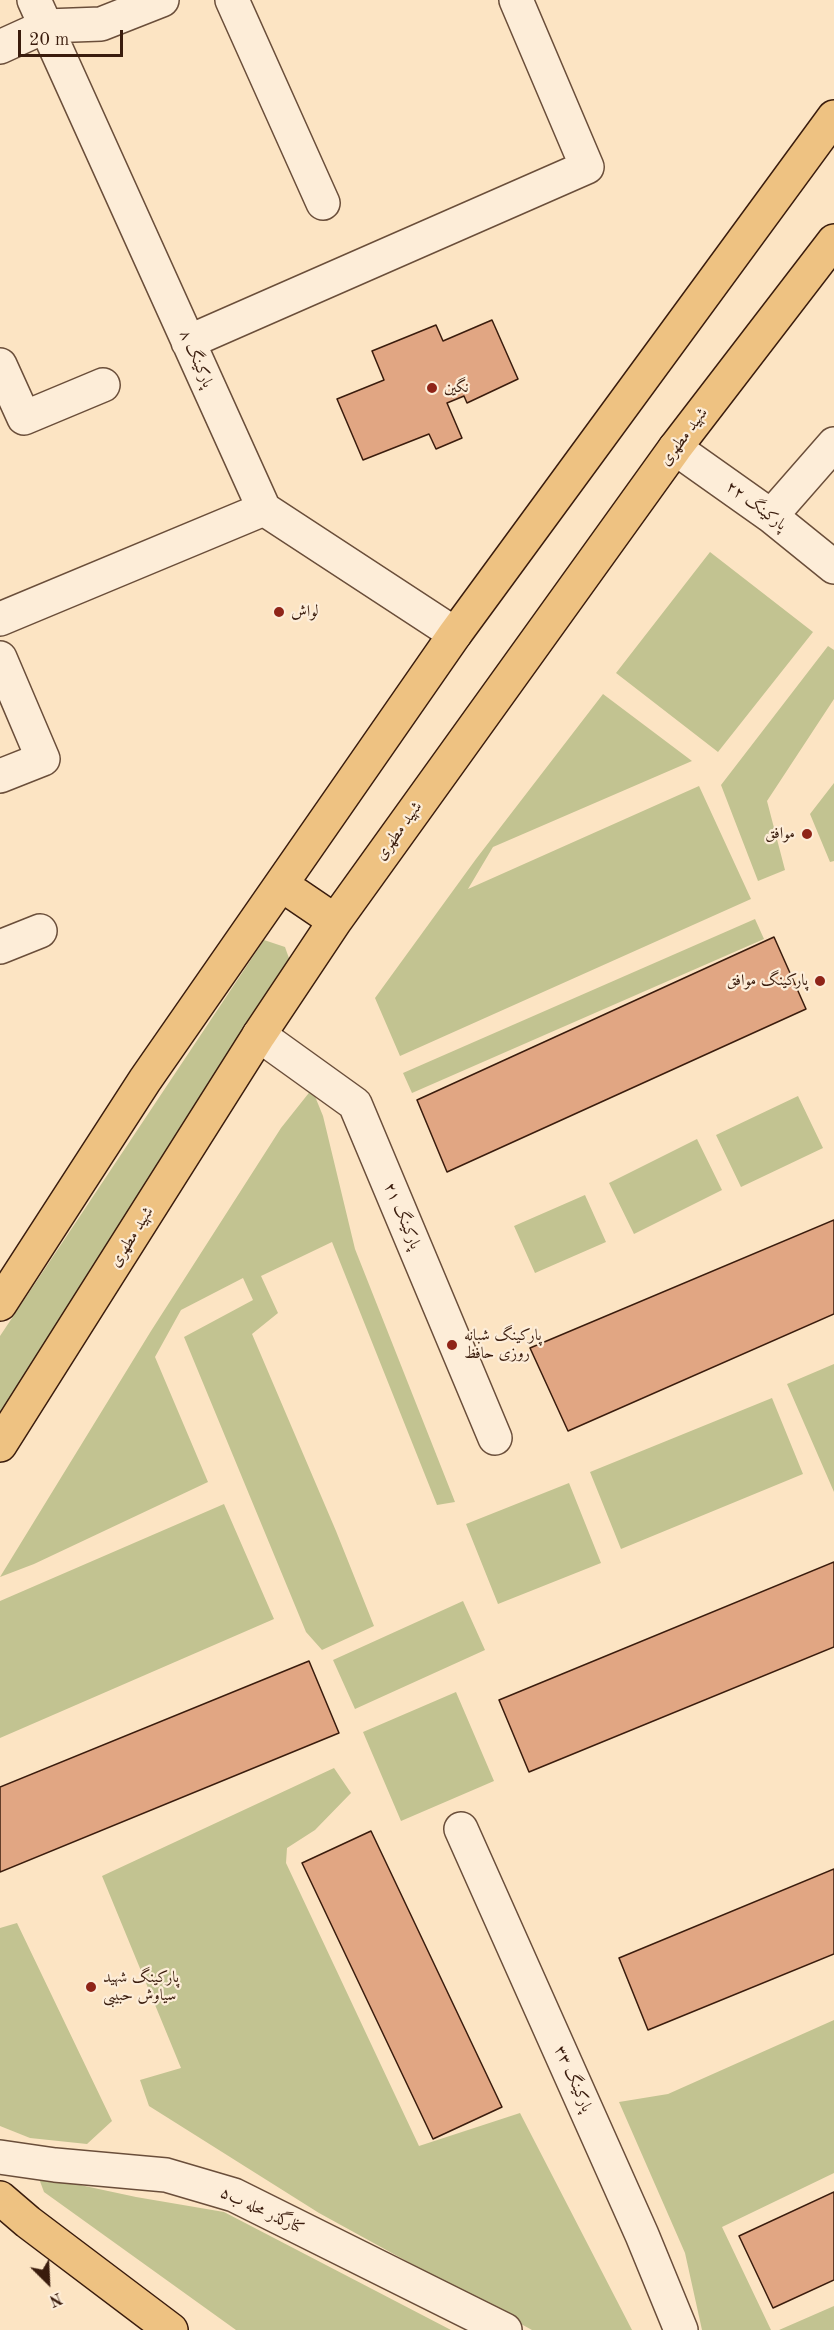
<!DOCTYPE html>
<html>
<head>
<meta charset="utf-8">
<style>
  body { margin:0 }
  #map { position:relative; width:834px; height:2330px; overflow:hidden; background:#fce4c3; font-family:"Old Standard TT",serif }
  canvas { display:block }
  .north { position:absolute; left:18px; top:2252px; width:60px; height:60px; -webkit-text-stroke:4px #fdedd8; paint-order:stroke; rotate:156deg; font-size:16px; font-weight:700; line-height:24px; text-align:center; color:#3a1c0d }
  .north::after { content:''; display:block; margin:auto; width:21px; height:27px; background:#3a1c0d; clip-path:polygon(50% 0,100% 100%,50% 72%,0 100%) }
  .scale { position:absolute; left:18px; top:30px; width:105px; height:27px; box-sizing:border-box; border:3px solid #3a1c0d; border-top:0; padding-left:8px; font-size:18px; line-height:21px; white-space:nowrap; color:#3a1c0d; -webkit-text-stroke:4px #fdedd8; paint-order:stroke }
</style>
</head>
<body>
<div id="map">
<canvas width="834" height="2330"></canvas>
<div class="north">N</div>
<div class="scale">20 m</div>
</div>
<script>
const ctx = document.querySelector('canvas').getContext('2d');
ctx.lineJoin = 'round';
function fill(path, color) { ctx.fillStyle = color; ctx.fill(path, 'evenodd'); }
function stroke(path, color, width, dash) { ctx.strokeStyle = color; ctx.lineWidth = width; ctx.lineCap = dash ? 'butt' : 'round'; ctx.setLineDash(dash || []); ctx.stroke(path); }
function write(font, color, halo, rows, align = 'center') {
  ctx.font = font + ' "Old Standard TT",Amiri,serif'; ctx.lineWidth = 4.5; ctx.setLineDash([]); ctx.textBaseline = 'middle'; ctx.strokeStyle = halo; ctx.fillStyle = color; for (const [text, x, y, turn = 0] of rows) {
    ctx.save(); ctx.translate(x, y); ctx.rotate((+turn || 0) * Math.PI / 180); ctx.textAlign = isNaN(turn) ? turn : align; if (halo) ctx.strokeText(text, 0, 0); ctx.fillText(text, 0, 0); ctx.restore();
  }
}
fill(new Path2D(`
  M 710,552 L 813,632 L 718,752 L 616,673 Z
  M 828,646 L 834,650 L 834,699 L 767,801 L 785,870 L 758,881 L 721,785 Z
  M 603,694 L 692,761 L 493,847 L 468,889 L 699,786 L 751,899 L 400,1056 L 375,998 L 476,859 Z
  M 834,783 L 834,861 L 830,862 L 810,814 Z
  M 755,919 L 764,939 L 412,1093 L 403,1073 Z
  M 264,940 L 285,947 L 291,964 L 0,1414 L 0,1336 Z
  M 312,1089 L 323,1116 L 355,1249 L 455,1502 L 437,1505 L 332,1242 L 261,1276 L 278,1313 L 252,1334 L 336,1531 L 374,1626 L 322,1650 L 306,1632 L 184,1337 L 253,1300 L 243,1278 L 181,1310 L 155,1357 L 208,1482 L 34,1564 L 0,1577 L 151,1331 L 281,1128 Z
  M 798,1096 L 823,1148 L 741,1187 L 716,1135 Z
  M 697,1139 L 722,1190 L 634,1234 L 609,1183 Z
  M 585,1195 L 606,1242 L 535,1273 L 514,1226 Z
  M 834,1364 L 834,1492 L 787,1384 Z
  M 772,1398 L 803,1474 L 621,1549 L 590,1472 Z
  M 569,1483 L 601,1563 L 498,1604 L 466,1524 Z
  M 224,1504 L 274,1619 L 0,1738 L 0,1601 Z
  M 463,1601 L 485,1650 L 355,1709 L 333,1660 Z
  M 456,1692 L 494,1781 L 401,1821 L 363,1732 Z
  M 334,1768 L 351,1793 L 315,1830 L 287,1848 L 286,1863 L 419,2146 L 520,2113 L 632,2330 L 532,2330 L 319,2213 L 149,2106 L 140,2080 L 181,2068 L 102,1876 Z
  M 17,1923 L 112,2121 L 87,2144 L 30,2138 L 0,2126 L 0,1928 Z
  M 834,2020 L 834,2173 L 722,2227 L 771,2330 L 702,2330 L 685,2253 L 619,2102 L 668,2094 Z
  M 38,2176 L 136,2197 L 224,2212 L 451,2330 L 236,2330 L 44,2192 Z
  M 834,2306 L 834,2330 L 779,2330 Z`), '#c2c391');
const building = new Path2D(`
  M 492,320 L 518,379 L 467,403 L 464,396 L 447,403 L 462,438 L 436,449 L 429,434 L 363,460 L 337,399 L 384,380 L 372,351 L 436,325 L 443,341 Z
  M 774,937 L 806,1009 L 447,1172 L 417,1100 Z
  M 834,1220 L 834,1314 L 568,1431 L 530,1348 Z
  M 834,1562 L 834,1647 L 529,1772 L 499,1700 Z
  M 309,1661 L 339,1733 L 0,1872 L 0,1787 Z
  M 371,1831 L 502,2107 L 433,2139 L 302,1863 Z
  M 834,1869 L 834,1954 L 648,2030 L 619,1958 Z
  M 834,2192 L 834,2280 L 773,2308 L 739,2236 Z`);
fill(building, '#e1a683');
stroke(building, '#3a1c0d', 1.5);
const minor = new Path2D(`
  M 34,0 L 264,509 L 455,634
  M 232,0 L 323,203
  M 0,47 L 46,26 L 101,24 L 162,0
  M 188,342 L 587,167 L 516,0
  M 0,365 L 24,418 L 103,385
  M 675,448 L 771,516 L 834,567
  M 771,516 L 834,444
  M 0,619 L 264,509
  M 0,658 L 43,759 L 0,776
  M 0,947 L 40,931
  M 259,1035 L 355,1104 L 495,1438
  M 461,1829 L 642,2235 L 681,2330
  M 0,2157 L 55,2165 L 166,2175 L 234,2195 L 505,2330`);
const major = new Path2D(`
  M 282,885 L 335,921
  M 0,1304 L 145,1080 L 455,634 L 834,117
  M 0,1445 L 259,1035 L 335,921 L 675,448 L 834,241
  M 0,2198 L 28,2222 L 171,2330`);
stroke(minor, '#6a4e3a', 36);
stroke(major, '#3a1c0d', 36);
stroke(minor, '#fdedd8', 33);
stroke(major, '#eec282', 33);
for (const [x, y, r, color] of [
  [432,388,6,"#8f2418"],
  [279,612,6,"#8f2418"],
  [807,834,6,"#8f2418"],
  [820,981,6,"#8f2418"],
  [452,1345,6,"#8f2418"],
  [91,1987,6,"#8f2418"]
]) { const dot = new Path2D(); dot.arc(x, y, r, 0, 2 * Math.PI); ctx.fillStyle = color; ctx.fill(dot); stroke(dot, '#fdedd8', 2); }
write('16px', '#3a1c0d', '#fdedd8', [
  ["پارکینگ ۸",196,359,66],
  ["شهید مطهری",684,437,-53],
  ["پارکینگ ۲۲",756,506,37],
  ["شهید مطهری",399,831,-54],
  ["پارکینگ ۲۱",402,1216,67],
  ["شهید مطهری",132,1237,-58],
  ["پارکینگ ۳۳",573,2079,66],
  ["کنارگذر محله ب۵",262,2211,25]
]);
write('16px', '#3a1c0d', '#fdedd8', [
  ["نگین",444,388],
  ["لواش",291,612],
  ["موافق",795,834,"right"],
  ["پارکینگ موافق",808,981,"right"],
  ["پارکینگ شبانه",464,1336],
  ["روزی حافظ",464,1354],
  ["پارکینگ شهید",103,1978],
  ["سیاوش حبیبی",103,1996]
], 'left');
</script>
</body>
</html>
